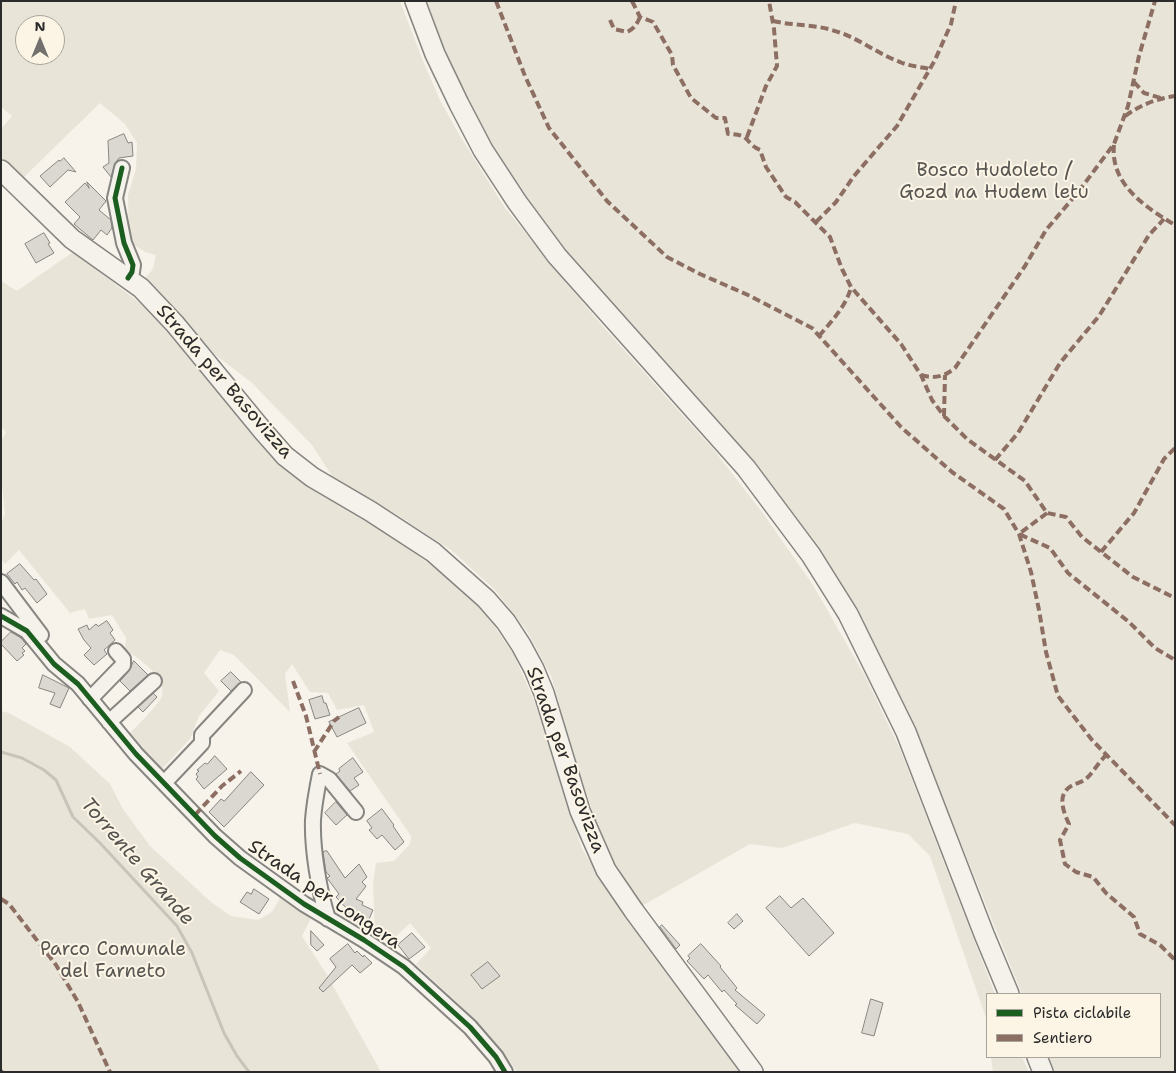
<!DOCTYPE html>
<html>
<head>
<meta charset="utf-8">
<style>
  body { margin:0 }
  #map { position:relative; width:1176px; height:1073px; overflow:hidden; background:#f7f3ea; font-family:"Shantell Sans",sans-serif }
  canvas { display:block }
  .frame { position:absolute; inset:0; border:2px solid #2b2b2b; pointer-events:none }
  .legend { position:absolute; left:986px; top:993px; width:175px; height:65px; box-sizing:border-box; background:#fcf5e5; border:1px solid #a8a49b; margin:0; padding:6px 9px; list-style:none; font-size:15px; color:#2b2b2b }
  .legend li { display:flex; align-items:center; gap:10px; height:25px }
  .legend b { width:25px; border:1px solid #a8a49b }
  .north { position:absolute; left:15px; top:15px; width:50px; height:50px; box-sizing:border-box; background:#fcf5e5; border:1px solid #a8a49b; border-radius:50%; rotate:0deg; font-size:14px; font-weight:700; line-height:20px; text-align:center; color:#2b2b2b }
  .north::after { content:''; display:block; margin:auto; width:18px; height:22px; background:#72716e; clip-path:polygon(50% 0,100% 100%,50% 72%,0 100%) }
</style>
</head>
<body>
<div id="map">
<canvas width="1176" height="1073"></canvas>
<div class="frame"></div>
<ul class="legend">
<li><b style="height:6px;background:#1b5e20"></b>Pista ciclabile</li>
<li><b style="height:6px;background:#8d6e63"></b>Sentiero</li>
</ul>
<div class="north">N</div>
</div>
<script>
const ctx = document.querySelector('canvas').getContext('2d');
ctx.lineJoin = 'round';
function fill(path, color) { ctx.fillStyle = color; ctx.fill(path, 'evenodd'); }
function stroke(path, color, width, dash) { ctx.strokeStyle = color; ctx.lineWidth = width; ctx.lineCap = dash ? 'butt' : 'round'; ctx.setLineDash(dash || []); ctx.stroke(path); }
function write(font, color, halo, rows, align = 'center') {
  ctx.font = font + ' "Shantell Sans",sans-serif'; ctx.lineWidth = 4; ctx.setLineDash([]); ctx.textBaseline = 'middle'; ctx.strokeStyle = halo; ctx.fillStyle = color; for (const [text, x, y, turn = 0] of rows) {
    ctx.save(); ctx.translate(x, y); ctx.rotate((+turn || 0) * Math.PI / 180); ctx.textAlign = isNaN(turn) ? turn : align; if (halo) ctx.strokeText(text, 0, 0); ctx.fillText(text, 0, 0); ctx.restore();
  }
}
fill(new Path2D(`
  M 1,1 L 400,1 L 423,61 L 440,100 L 460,136 L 505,208 L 599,322 L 714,450 L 765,516 L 813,585 L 865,676 L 900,749 L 995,994 L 987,994 L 987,1021 L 930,856 L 908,834 L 855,823 L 782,848 L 750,844 L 642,906 L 614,862 L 595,818 L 573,756 L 552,678 L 527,631 L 494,589 L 451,550 L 396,514 L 334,479 L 312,445 L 252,383 L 213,353 L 145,278 L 153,269 L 156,255 L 145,252 L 129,242 L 128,195 L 136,169 L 137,143 L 125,124 L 100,103 L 22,179 L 1,157 L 1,129 L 12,116 L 1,107 ZM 25,25 L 55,25 L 55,55 L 25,55 Z
  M 425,1 L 1175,1 L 1175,1072 L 1054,1072 L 1048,1057 L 1160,1057 L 1160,994 L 1022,994 L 930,767 L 899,693 L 841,586 L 807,535 L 735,442 L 562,247 L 498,159 L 457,81 Z
  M 73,252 L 140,303 L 180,340 L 262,443 L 292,474 L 372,521 L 476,599 L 514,655 L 535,703 L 582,849 L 612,896 L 743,1072 L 517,1072 C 491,1030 451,998 416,964 L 431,948 L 410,923 L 389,943 L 375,935 L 373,884 L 376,863 L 394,861 L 410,844 L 411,836 L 347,743 L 374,732 L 364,705 L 337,710 L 328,693 L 310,692 L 292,664 L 285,674 L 290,712 L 234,655 L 220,650 L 204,673 L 219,691 L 199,716 L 190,739 L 161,770 L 130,733 C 137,726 157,706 161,698 C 170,678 138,659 125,649 L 126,638 L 112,615 L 89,619 L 85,609 L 70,613 L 19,550 L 5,564 L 1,559 L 1,524 L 5,514 L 1,475 L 1,440 L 6,433 L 1,426 L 1,281 L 17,291 Z
  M 1,711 L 9,713 L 70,747 L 110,784 L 123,809 L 150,846 L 211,902 L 231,916 L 258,920 L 272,912 L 280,898 L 312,916 L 302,936 L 327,975 L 381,1072 L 1,1072 Z
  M 991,1057 L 1022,1057 L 1029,1072 L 993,1072 Z`), '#e9e4d8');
stroke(new Path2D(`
  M 1,752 L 22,758 L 44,770 L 56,780 L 73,817 L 100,843 L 177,926 L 192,953 L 224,1033 L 237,1056 L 249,1072`), '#c8c4ba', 3);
const building = new Path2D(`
  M 124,134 L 128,143 L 132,142 L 133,156 L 119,158 L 116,162 L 111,177 L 103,167 L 109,163 L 108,141 Z
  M 64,158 L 76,172 L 68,170 L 50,187 L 40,176 L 59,160 L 60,161 Z
  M 87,182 L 106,201 L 99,210 L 111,220 L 112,228 L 107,235 L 101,230 L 93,240 L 74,224 L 80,217 L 65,202 L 85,183 L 89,188 Z
  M 44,233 L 50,243 L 48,244 L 54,253 L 36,263 L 25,244 Z
  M 20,564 L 34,580 L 36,579 L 47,594 L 37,603 L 25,588 L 22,590 L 17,582 L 15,584 L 7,574 Z
  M 107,621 L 113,630 L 110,633 L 115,640 L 104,650 L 107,654 L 94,665 L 84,655 L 91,648 L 84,640 L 78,629 L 87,625 L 89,630 L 96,624 L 98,626 Z
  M 11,632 L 21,638 L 26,644 L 22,648 L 25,651 L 22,653 L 24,655 L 17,661 L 1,644 L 1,642 Z
  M 134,661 L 148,675 L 130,691 L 120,681 L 129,671 Z
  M 231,672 L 241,682 L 231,691 L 221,681 Z
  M 43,675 L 69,688 L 60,708 L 50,704 L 55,693 L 39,688 Z
  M 153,693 L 157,697 L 143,712 L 138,707 Z
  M 322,696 L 324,703 L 326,703 L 330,715 L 315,719 L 309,700 Z
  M 359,708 L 366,723 L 337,737 L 329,722 Z
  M 215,756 L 227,769 L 204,789 L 196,779 L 198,777 L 196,774 L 199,771 L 197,770 L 205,763 L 207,764 Z
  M 353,758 L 363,772 L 354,778 L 359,785 L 350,791 L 336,774 L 340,771 L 339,769 Z
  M 251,772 L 264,785 L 224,827 L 209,812 L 221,799 L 224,801 Z
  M 336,802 L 347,815 L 336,825 L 325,813 Z
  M 382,809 L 394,825 L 393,826 L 404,842 L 395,850 L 382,835 L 377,839 L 369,830 L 372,828 L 367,821 Z
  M 327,851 L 345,878 L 359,864 L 367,877 L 362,882 L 366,886 L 364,889 L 356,899 L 363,902 L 362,905 L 373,910 L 366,926 L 345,916 L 348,910 L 336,897 L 339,894 L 327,878 L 330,876 L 326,872 L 323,852 Z
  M 254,889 L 269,899 L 259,914 L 240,902 L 247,892 L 251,894 Z
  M 780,896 L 791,908 L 803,898 L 834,933 L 809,956 L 766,908 Z
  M 737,914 L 743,921 L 734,929 L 728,923 Z
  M 662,925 L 680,945 L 676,949 L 660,927 Z
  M 311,931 L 324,945 L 317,951 L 311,945 Z
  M 412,933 L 425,947 L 409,959 L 398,945 Z
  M 348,944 L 355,953 L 357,951 L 363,957 L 364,955 L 372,963 L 360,973 L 352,965 L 323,992 L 319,988 L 336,967 L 330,959 Z
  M 701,944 L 721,966 L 720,967 L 737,988 L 735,990 L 765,1015 L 757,1024 L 735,1005 L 737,1004 L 724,990 L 722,992 L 708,975 L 704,979 L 687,961 L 690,958 L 688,956 Z
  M 488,962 L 500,976 L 482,989 L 471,975 Z
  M 871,999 L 883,1003 L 874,1036 L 862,1033 Z`);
fill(building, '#dad8d1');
stroke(building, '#878581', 1);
const minor = new Path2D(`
  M 122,168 L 115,198 L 124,243 L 133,265 L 132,272 L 128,278
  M 1,582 L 41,635
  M 1,616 L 27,631 L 54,664 L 78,684 L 136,754 L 215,836 L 240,858 L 304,904 L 364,940 L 404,967 L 470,1027 L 496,1057 L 505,1072
  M 90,699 L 123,665 L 123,659 L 116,651
  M 109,722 L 154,681
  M 164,783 L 202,743 L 202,735 L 244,690
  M 328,919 C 319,891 312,849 313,820 C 314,805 317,789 320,774 L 329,779 L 356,812`);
const major = new Path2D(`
  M 415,1 L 435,54 L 459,104 L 483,150 L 517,202 L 557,256 L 746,468 L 811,555 L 848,614 L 906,732 L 984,934 L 1009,994
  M 1,170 L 72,239 L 141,288 L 175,324 L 263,431 L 285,456 L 312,477 L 370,511 L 433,552 L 486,599 L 506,622 L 521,645 L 534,669 L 544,693 L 580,811 L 606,870 L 634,911 L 753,1072
  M 1037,1057 L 1043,1072`);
stroke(minor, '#878581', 18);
stroke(major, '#878581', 22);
stroke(minor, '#f5f2ec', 14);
stroke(major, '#f5f2ec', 19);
stroke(new Path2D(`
  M 496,1 L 525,76 L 549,128 L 607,201 L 667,257 L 700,274 L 748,295 L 812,328 L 901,427 L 952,472 L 1004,509 L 1019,534 L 1031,572 L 1039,610 L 1046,652 L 1058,696 L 1092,740 L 1175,825
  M 632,1 L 640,17 L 653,22 L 672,55 L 673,65 L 691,98 L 716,118 L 725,118 L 728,134 C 752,134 744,143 760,150 L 766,167 L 786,197 L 795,202 L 830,237 L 842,269 L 851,287 L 901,344 L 921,375 L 932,400 L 944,416 L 967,439 L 1025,481 L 1047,513 L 1066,517 L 1082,537 L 1133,577 L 1175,598
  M 610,20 L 614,29 L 627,32 C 634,29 637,24 640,17
  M 773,21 C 794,26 817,24 838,32 C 860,39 878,54 900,62 C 909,66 920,67 930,69
  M 1134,82 L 1144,93 L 1161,98
  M 1125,116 C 1141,105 1155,99 1175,96
  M 747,137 L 766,86 L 777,66 L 774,29 L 769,1
  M 1114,145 C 1110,184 1145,207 1175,225
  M 816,222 L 836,202 L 854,176 L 897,126 L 935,60 L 951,24 L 956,1
  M 819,336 C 831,322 847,305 851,287
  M 921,375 C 934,379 944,377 955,368 L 1025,266 L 1046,230 L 1079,191 L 1114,144 L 1128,106 L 1139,56 L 1155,1
  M 944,416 L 945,375
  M 995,460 L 1018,433 L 1060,363 L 1099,316 L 1149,235 L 1164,219
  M 1047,513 L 1019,534 L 1050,548 L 1068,573 L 1129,622 L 1155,648 L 1175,660
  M 1101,552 L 1134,513 L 1164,459 L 1175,448
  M 293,681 L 306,716 L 320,774
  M 314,752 L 334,721 L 339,717
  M 1107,754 C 1099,762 1094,771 1087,778 C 1083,782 1077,783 1073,785 C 1056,793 1063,811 1069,824 L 1060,840 L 1065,864 L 1076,872 L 1093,877 L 1106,893 L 1134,917 L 1140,934 L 1160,945 L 1175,960
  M 195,815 L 222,786 L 241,771
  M 1,899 L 9,904 L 56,965 L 78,1002 L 110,1072
  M 1,1071 L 2,1072`), '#8d6e63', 4, [8, 4]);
stroke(new Path2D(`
  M 122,168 L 115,198 L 124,243 L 133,265 L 132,272 L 128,278
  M 1,616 L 27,631 L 54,664 L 78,684 L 136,754 L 215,836 L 240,858 L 304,904 L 364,940 L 404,967 L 470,1027 L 496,1057 L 505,1072`), '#1b5e20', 5);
write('19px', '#585653', '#fcf5e5', [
  ["Bosco Hudoleto /",994,171],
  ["Gozd na Hudem letu",994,193],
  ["Parco Comunale",113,950],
  ["del Farneto",113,972]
]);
write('19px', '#2b2b2b', '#fcf5e5', [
  ["Strada per Basovizza",224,382,49],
  ["Strada per Basovizza",565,760,70],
  ["Strada per Longera",324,895,34]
]);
write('italic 20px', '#545350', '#fcf5e5', [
  ["Torrente Grande",137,862,49]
]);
</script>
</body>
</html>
